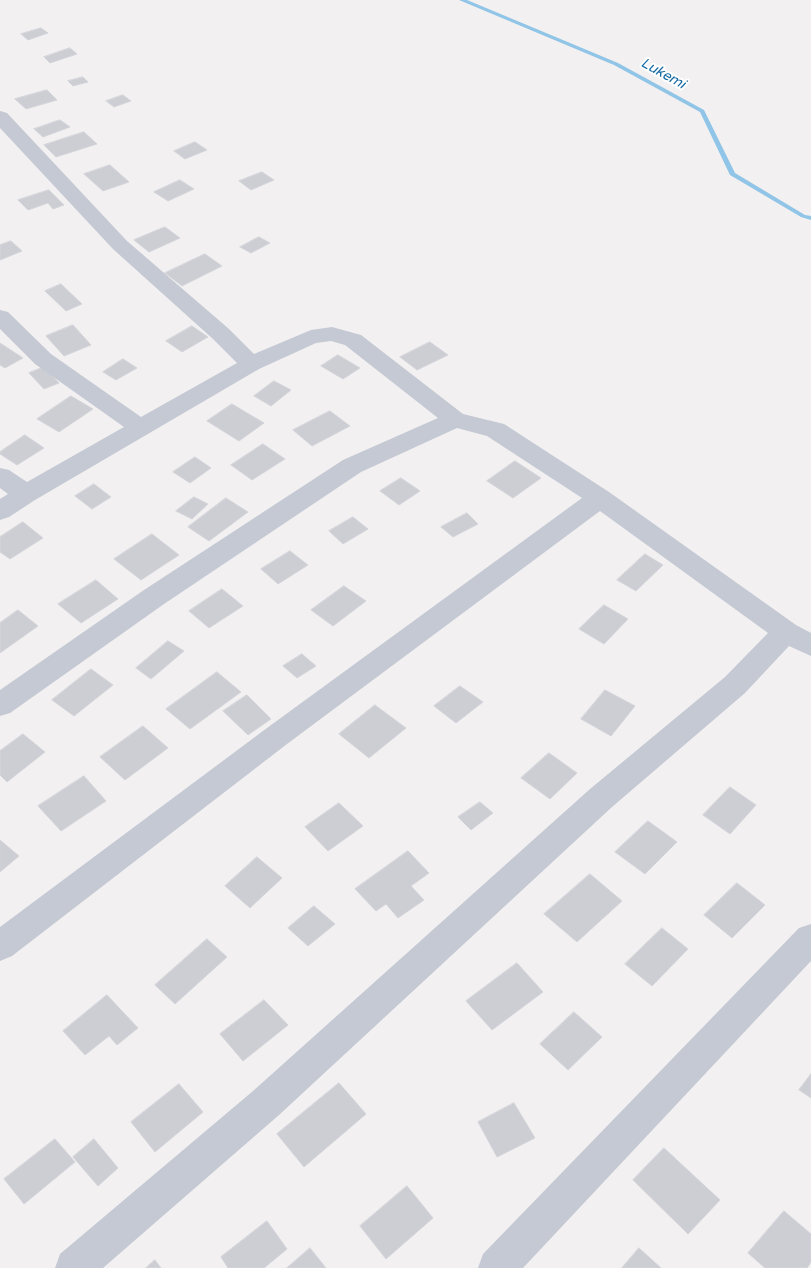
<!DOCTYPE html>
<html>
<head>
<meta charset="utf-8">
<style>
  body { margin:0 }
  canvas { display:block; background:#f2f0f0 }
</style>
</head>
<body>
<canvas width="811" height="1268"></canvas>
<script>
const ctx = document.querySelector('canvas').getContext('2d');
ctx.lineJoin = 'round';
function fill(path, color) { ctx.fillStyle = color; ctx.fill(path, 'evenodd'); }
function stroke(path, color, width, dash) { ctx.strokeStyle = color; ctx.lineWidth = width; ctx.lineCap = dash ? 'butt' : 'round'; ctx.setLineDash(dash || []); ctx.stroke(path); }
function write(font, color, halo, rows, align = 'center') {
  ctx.font = font + ' "Varela Round",sans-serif'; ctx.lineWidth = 4; ctx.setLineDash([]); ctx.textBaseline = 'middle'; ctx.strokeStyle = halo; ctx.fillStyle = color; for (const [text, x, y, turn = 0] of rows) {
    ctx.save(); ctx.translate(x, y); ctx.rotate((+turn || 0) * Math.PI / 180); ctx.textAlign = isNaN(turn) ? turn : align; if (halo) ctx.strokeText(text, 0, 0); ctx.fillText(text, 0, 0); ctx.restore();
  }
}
fill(new Path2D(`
  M 459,0 L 467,0 L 618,63 L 704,110 L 735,173 L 805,215 L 811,216 L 811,220 L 801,217 L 730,175 L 700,112 L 614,65 Z`), '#90c5e7');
const building = new Path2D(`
  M 41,28 L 48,33 L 28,40 L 21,34 Z
  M 70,48 L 77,54 L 50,63 L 44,57 Z
  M 83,77 L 88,82 L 73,86 L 68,81 Z
  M 47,90 L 57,100 L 26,109 L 15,99 Z
  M 123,95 L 131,101 L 114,107 L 106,101 Z
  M 60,120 L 70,127 L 43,137 L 34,129 Z
  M 84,132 L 97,144 L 56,157 L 44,145 Z
  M 195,142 L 207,150 L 185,159 L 174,151 Z
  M 110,165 L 129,182 L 103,191 L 84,174 Z
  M 262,172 L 274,180 L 251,190 L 239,181 Z
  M 180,180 L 194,189 L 168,201 L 154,192 Z
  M 49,190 L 64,205 L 53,209 L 48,203 L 28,210 L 18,200 Z
  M 165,227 L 180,238 L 149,252 L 134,240 Z
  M 259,237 L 270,243 L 251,253 L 240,247 Z
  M 11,241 L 22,251 L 0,260 L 0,245 Z
  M 205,254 L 222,266 L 182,286 L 165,273 Z
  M 61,284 L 82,304 L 66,311 L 45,291 Z
  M 73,325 L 91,345 L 64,356 L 46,336 Z
  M 192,326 L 208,337 L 182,352 L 166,341 Z
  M 430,342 L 448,355 L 417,370 L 400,357 Z
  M 0,343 L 23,358 L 5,368 L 0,365 Z
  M 338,355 L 360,368 L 343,379 L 321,366 Z
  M 123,359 L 137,368 L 116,380 L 103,372 Z
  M 44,367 L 59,383 L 44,389 L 29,373 Z
  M 274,381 L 291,390 L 271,406 L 254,396 Z
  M 71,396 L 93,409 L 59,432 L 37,419 Z
  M 232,404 L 264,423 L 239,441 L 207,421 Z
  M 330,411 L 350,426 L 312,446 L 293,430 Z
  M 25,435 L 44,448 L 17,465 L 0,454 L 0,452 Z
  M 263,444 L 285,459 L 252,480 L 231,465 Z
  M 195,457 L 211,468 L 190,483 L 173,472 Z
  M 515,461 L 541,478 L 513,498 L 487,481 Z
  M 401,478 L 420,491 L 399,505 L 380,491 Z
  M 94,484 L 111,497 L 92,509 L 75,496 Z
  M 194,497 L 208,504 L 192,519 L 176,511 Z
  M 226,498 L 248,512 L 209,541 L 188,527 Z
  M 467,513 L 478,524 L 453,537 L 441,527 Z
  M 353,517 L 368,529 L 343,544 L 329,531 Z
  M 23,522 L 43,538 L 10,559 L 0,552 L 0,537 Z
  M 152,534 L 179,555 L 141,580 L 114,559 Z
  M 290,551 L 308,565 L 278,584 L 261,569 Z
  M 645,554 L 663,565 L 636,591 L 617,580 Z
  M 96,580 L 118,599 L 81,623 L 58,604 Z
  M 344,586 L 366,601 L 333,626 L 311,610 Z
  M 222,589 L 243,606 L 209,628 L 189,611 Z
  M 604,605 L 628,619 L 604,644 L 579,629 Z
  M 18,610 L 38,626 L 0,653 L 0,623 Z
  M 168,641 L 184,651 L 151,679 L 136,668 Z
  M 302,654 L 316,666 L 297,678 L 283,666 Z
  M 91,669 L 113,685 L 74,716 L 52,700 Z
  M 217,672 L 241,692 L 190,729 L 166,709 Z
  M 460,686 L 483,702 L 456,723 L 434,706 Z
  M 605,690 L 635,706 L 611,736 L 581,719 Z
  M 247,695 L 271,719 L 248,735 L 223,711 Z
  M 375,705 L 406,728 L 369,758 L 339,734 Z
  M 143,726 L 168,748 L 125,780 L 100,757 Z
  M 23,734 L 45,752 L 7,782 L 0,775 L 0,751 Z
  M 549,753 L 577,773 L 550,799 L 521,778 Z
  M 84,776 L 106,801 L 61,831 L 38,806 Z
  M 730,787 L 756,805 L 730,834 L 703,815 Z
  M 480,802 L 493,813 L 471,830 L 458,817 Z
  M 339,803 L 363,826 L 328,851 L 305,827 Z
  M 648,821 L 677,842 L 645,874 L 615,852 Z
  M 0,840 L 19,856 L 0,872 Z
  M 408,851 L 429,873 L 411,886 L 424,900 L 398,918 L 386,904 L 376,911 L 355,889 Z
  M 257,857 L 282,878 L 250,908 L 225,886 Z
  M 590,874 L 622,901 L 577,942 L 544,914 Z
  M 737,883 L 765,905 L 732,938 L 704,915 Z
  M 314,906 L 335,924 L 308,946 L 288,928 Z
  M 662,928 L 688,949 L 652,986 L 625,964 Z
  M 207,939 L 227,957 L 175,1004 L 155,985 Z
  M 517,963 L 543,992 L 492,1030 L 466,1001 Z
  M 107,995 L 138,1028 L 117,1045 L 109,1036 L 85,1055 L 63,1031 Z
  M 264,1000 L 288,1025 L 243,1061 L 220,1034 Z
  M 574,1012 L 602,1037 L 568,1070 L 540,1044 Z
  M 811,1074 L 811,1098 L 799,1090 Z
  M 339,1083 L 366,1114 L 304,1167 L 277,1134 Z
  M 179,1084 L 203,1112 L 155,1152 L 131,1122 Z
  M 514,1103 L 535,1138 L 497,1157 L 478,1122 Z
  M 55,1139 L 75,1162 L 24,1204 L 4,1179 Z
  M 94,1139 L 118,1168 L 98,1186 L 73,1157 Z
  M 664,1148 L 720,1200 L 688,1234 L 633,1180 Z
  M 407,1186 L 433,1218 L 386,1259 L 360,1226 Z
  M 784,1211 L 811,1234 L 811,1262 L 807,1268 L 765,1268 L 748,1253 Z
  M 267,1221 L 287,1249 L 264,1268 L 228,1268 L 221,1257 Z
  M 310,1248 L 326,1268 L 287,1268 Z
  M 639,1248 L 661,1268 L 622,1268 Z
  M 155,1260 L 161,1268 L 146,1268 Z`);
fill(building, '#cdced4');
stroke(building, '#d4d5db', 1);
fill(new Path2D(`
  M 0,111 L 7,113 L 127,241 L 229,329 L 254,354 L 311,330 L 332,327 L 361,335 L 463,414 L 504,424 L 609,492 L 796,625 L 811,633 L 811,656 L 789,646 L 745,693 L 612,807 L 279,1115 L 103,1268 L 55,1268 L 60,1254 L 253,1091 L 590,789 L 725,677 L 768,633 L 600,511 L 287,744 L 12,956 L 0,961 L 0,927 L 267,728 L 582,498 L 487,436 L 457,428 L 361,472 L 164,604 L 10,713 L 0,716 L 0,690 L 144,590 L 343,460 L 438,418 L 345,345 L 331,341 L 316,343 L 259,369 L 35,500 L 9,517 L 0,520 L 0,499 L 8,494 L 0,488 L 0,468 L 9,470 L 27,482 L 124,427 L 35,364 L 0,329 L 0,310 L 8,312 L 51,354 L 141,417 L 237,363 L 213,339 L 113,249 L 0,128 Z
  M 811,924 L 811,961 L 523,1268 L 478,1268 L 483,1254 L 799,928 Z`), '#c4c9d4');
write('italic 14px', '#146ba3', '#fff', [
  ["Lukemi",663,74,29]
]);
</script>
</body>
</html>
